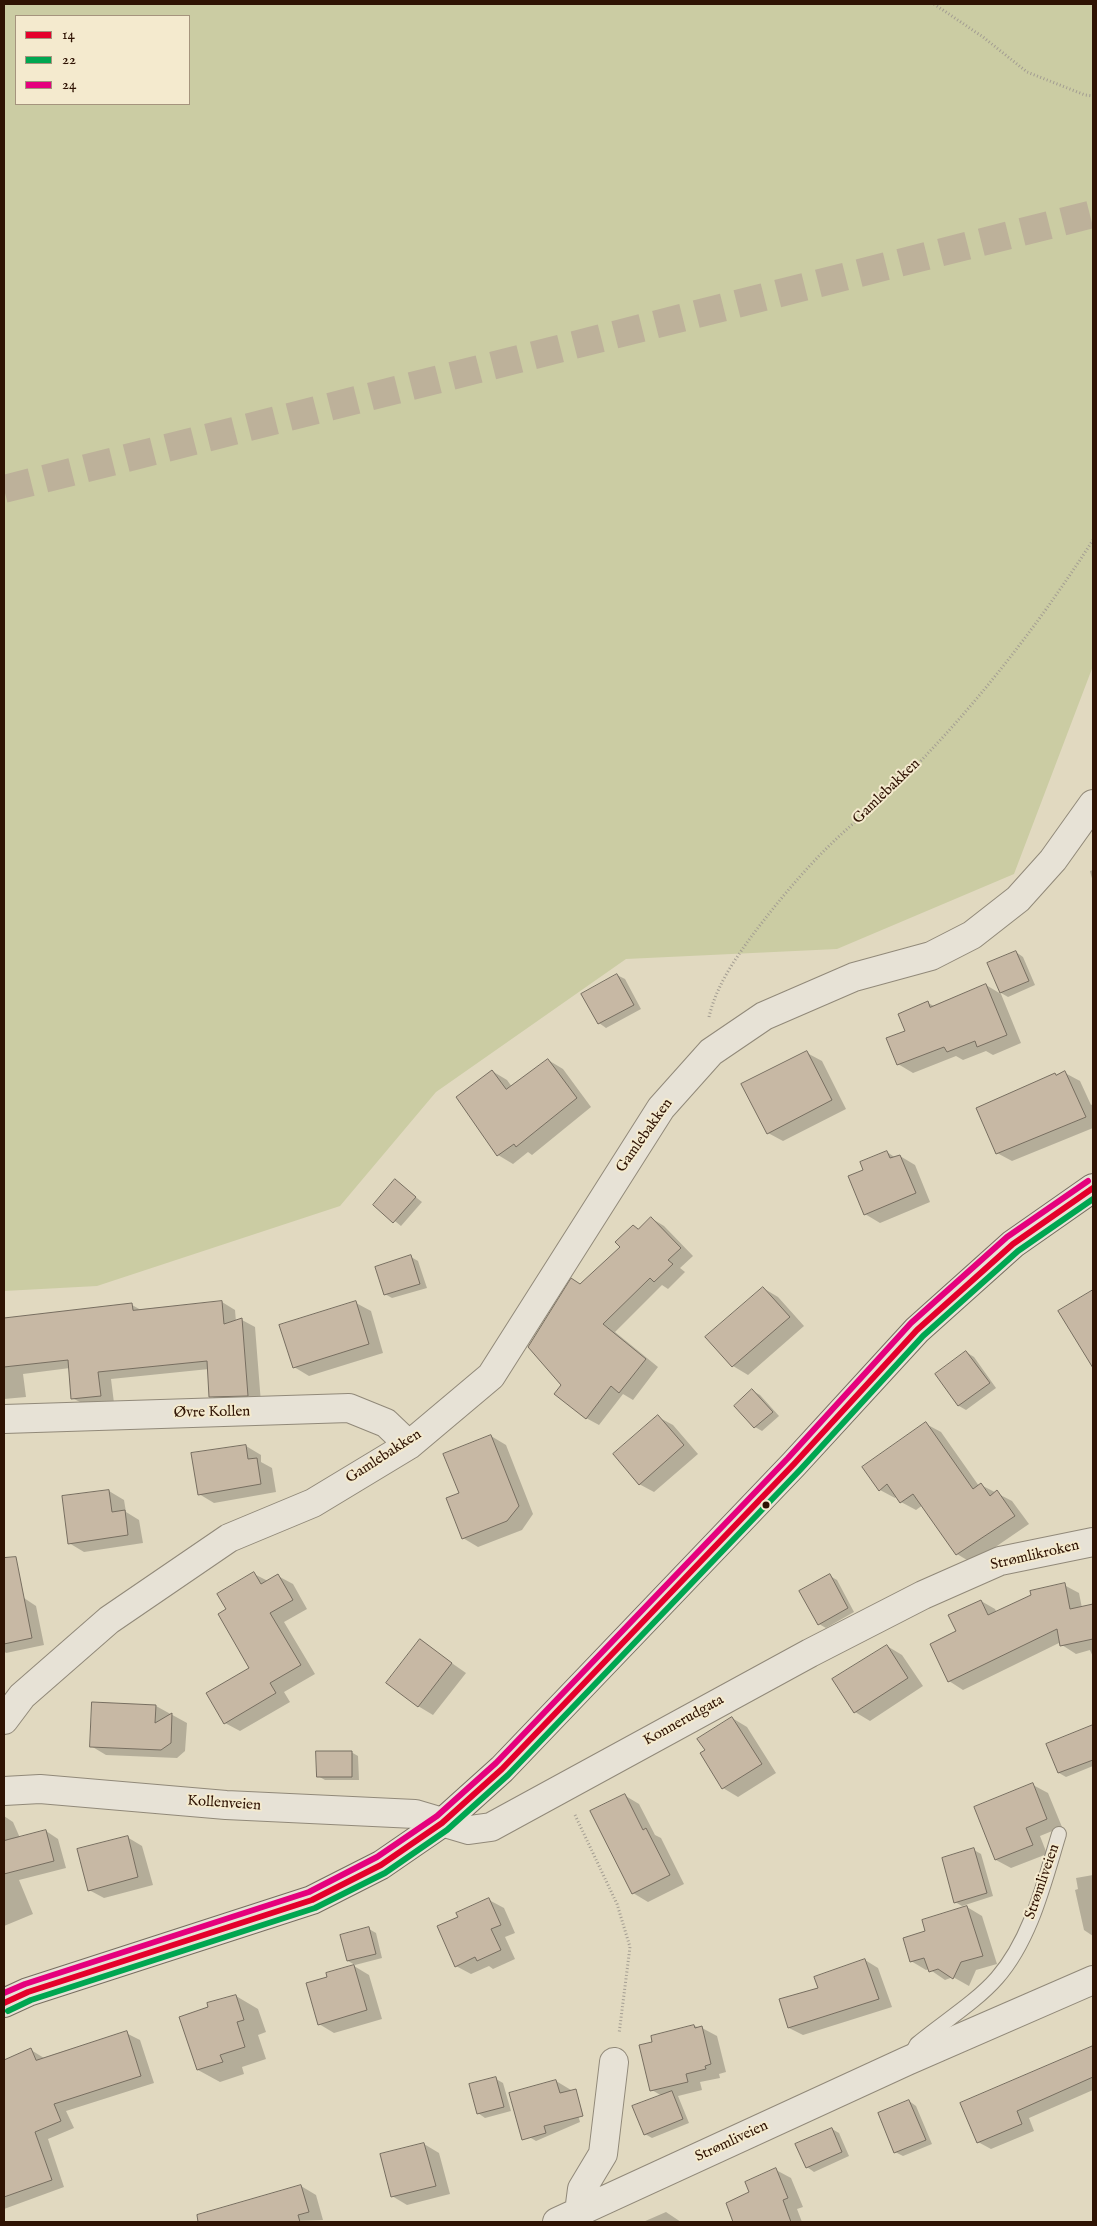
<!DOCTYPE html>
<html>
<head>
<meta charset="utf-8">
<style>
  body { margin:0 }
  #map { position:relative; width:1097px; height:2226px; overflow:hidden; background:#e1d9c0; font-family:"IM FELL English",serif }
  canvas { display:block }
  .frame { position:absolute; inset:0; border:5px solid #2f1303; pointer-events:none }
  .legend { position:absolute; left:15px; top:15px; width:175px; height:90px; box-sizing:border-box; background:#f4eace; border:1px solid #a5947d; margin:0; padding:6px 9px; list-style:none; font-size:15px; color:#2f1303 }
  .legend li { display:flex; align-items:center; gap:10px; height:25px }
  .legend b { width:25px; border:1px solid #a5947d }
</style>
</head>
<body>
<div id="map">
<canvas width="1097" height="2226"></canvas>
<div class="frame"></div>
<ul class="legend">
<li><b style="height:6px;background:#e4002b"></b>14</li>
<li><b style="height:6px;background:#00a651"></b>22</li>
<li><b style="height:6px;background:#e5007d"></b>24</li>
</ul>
</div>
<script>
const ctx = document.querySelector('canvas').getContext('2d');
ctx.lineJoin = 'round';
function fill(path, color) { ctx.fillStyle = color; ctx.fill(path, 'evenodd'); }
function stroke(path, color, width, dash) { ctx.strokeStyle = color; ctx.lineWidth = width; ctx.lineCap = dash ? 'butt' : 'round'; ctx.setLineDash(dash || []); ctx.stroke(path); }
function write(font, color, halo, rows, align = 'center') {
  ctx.font = font + ' "IM FELL English",serif'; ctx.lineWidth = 4; ctx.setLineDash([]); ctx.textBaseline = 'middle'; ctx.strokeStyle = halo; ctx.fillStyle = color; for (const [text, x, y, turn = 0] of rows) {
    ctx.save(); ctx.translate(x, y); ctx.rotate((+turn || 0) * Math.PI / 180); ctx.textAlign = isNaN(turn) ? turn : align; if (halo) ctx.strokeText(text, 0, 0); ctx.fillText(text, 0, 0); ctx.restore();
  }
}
fill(new Path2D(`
  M 4,4 L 1093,4 L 1093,666 L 1014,874 L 837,949 L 626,959 L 436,1092 L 340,1206 L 97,1286 L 4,1291 ZM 16,16 L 189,16 L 189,104 L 16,104 Z`), '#cbcca3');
fill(new Path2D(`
  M 1093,870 L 1093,882 L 1090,871 Z
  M 1016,952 L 1023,957 L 1035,985 L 1008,997 L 1001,993 Z
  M 617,975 L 625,979 L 641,1009 L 606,1028 L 599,1023 Z
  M 986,985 L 1001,994 L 1021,1043 L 993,1055 L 986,1051 L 963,1060 L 956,1056 L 913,1073 L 898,1064 L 907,1031 L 928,1003 L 934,1006 Z
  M 807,1053 L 822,1061 L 846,1109 L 783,1141 L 768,1133 Z
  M 548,1060 L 563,1069 L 591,1107 L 532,1155 L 528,1152 L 513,1164 L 498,1155 L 492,1071 L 507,1080 L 512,1087 Z
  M 1065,1073 L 1080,1081 L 1091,1105 L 1093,1104 L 1093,1128 L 1012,1161 L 997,1153 L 1055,1074 L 1058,1076 Z
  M 887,1152 L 896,1158 L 900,1156 L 915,1165 L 930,1202 L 880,1223 L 865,1214 L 865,1170 Z
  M 395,1181 L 422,1202 L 401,1226 L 375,1205 Z
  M 651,1218 L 664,1226 L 693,1256 L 680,1268 L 685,1272 L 668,1289 L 662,1285 L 615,1332 L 658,1367 L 633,1400 L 623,1394 L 599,1425 L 586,1418 L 563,1385 L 581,1285 L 622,1247 L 633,1226 L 639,1230 Z
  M 411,1257 L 418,1261 L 427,1288 L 392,1298 L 385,1294 Z
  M 763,1288 L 778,1297 L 804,1326 L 748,1375 L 733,1366 Z
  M 1093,1292 L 1093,1364 L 1060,1312 Z
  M 222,1302 L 235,1310 L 236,1322 L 242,1320 L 255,1327 L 261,1403 L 224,1404 L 211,1396 L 209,1369 L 111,1379 L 114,1403 L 86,1405 L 72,1398 L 70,1368 L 23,1374 L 26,1397 L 4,1399 L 4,1319 L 132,1305 L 141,1310 Z
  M 356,1303 L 371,1311 L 383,1353 L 309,1376 L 294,1367 Z
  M 966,1352 L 974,1357 L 996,1388 L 966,1410 L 959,1406 L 936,1374 Z
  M 753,1391 L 760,1395 L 779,1416 L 762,1431 L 755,1427 L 736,1406 Z
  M 658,1417 L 673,1425 L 698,1454 L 654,1492 L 639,1484 Z
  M 926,1424 L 941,1432 L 979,1486 L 981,1485 L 1012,1501 L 1029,1524 L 972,1563 L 957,1554 L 923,1505 L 916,1510 L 901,1502 L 897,1496 L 895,1498 L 880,1490 Z
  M 491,1436 L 506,1445 L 533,1514 L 522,1530 L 478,1547 L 463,1538 L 460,1494 Z
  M 246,1446 L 261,1455 L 261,1462 L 272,1468 L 276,1492 L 214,1503 L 199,1494 Z
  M 109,1491 L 124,1500 L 126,1512 L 139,1520 L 143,1543 L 84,1552 L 69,1543 Z
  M 4,1561 L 24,1598 L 36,1606 L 44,1645 L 6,1653 L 4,1651 Z
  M 254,1574 L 268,1581 L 278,1576 L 293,1584 L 307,1609 L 284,1622 L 315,1674 L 284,1692 L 290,1702 L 240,1731 L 225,1723 L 251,1668 L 227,1610 Z
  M 830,1576 L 837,1580 L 854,1612 L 826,1628 L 819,1624 Z
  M 1064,1585 L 1079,1593 L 1082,1608 L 1093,1605 L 1093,1657 L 1090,1650 L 1076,1654 L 1062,1645 L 1061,1642 L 963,1690 L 949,1681 L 957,1632 L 981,1601 L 995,1609 L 997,1613 Z
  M 420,1641 L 466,1673 L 433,1715 L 418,1706 Z
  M 887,1646 L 902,1655 L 923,1686 L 870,1721 L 855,1712 Z
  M 93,1703 L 156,1706 L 187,1723 L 185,1751 L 177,1758 L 106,1755 L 91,1746 Z
  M 732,1718 L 747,1727 L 776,1773 L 738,1797 L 723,1788 L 706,1750 Z
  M 1089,1736 L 1093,1747 L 1093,1766 L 1066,1777 L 1059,1773 Z
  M 351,1752 L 358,1756 L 359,1780 L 325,1780 L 318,1776 Z
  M 1033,1785 L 1048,1793 L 1062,1827 L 1040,1836 L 1047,1854 L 1011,1868 L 996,1860 L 976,1807 Z
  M 624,1795 L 639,1804 L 655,1835 L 661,1838 L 684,1884 L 648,1902 L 633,1893 Z
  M 4,1816 L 13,1822 L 20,1838 L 46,1831 L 58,1839 L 66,1868 L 19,1880 L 33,1914 L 4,1926 Z
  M 127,1837 L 142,1846 L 153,1885 L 104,1898 L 89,1890 Z
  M 974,1850 L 981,1854 L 993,1896 L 962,1906 L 955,1902 Z
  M 1093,1875 L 1093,1936 L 1084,1930 L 1075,1890 L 1078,1889 L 1076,1878 Z
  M 489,1900 L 504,1908 L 515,1933 L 505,1937 L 515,1959 L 493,1969 L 489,1966 L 471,1974 L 456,1966 L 459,1918 Z
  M 967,1907 L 982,1916 L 997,1964 L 976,1970 L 969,1986 L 953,1977 L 945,1980 L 929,1969 L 926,1970 L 911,1961 L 927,1932 Z
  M 369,1929 L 376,1933 L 382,1958 L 355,1965 L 348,1961 Z
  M 865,1960 L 878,1968 L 892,2007 L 803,2035 L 789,2028 L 781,2000 L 819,1988 Z
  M 354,1966 L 369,1975 L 382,2019 L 334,2033 L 319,2024 L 329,1978 Z
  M 236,1996 L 258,2009 L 266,2032 L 258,2035 L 266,2059 L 242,2067 L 244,2074 L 220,2082 L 198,2070 L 210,2008 Z
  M 694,2026 L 702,2028 L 717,2036 L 726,2072 L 719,2074 L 720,2078 L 700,2082 L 702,2090 L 678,2096 L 689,2123 L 652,2138 L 645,2134 L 662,2096 L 652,2090 Z
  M 126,2033 L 140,2040 L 154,2083 L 66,2111 L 74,2128 L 48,2139 L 64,2187 L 4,2209 L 4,2062 L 31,2050 L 44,2058 Z
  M 1093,2047 L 1093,2090 L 1029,2118 L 1034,2131 L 991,2149 L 978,2142 L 962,2104 Z
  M 496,2079 L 503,2083 L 511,2111 L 485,2118 L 478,2113 Z
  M 556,2081 L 571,2090 L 580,2122 L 536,2141 L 521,2132 Z
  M 909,2101 L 916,2106 L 932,2144 L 903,2156 L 895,2152 Z
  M 832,2129 L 839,2133 L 849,2156 L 814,2172 L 807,2167 Z
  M 424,2144 L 439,2153 L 450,2194 L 407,2205 L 392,2196 Z
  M 776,2170 L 791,2178 L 803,2207 L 797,2209 L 802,2222 L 734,2222 L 727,2204 L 750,2193 Z
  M 301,2186 L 316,2195 L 323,2220 L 259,2222 L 253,2200 Z
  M 666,2212 L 681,2222 L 643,2222 Z`), '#0003');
const building = new Path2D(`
  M 1016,951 L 1029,981 L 1000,993 L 987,963 Z
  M 617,974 L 634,1005 L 598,1024 L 581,994 Z
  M 986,984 L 1007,1035 L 977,1047 L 975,1041 L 947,1052 L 944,1047 L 897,1065 L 886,1038 L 905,1031 L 898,1014 L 928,1001 L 930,1007 Z
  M 807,1051 L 832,1100 L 767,1134 L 741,1084 Z
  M 548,1059 L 577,1098 L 516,1147 L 514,1144 L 497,1156 L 456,1097 L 492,1070 L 506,1089 Z
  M 1065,1071 L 1086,1117 L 996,1154 L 976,1108 L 1055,1073 L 1056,1075 Z
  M 887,1151 L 890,1158 L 900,1155 L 916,1193 L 864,1215 L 848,1176 L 863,1170 L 860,1162 Z
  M 395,1179 L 416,1197 L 393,1223 L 373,1205 Z
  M 651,1217 L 681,1248 L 668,1260 L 673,1264 L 654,1282 L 650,1278 L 603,1324 L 646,1359 L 619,1393 L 611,1386 L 586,1419 L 554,1394 L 561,1385 L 528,1347 L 571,1278 L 580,1284 L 620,1247 L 615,1242 L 633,1225 L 638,1229 Z
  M 411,1255 L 420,1284 L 384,1295 L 375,1267 Z
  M 763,1287 L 790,1317 L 732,1367 L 705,1337 Z
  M 1093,1290 L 1093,1368 L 1058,1311 Z
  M 222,1301 L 224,1324 L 242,1318 L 248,1396 L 209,1397 L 207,1361 L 98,1372 L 101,1396 L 71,1399 L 68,1360 L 4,1367 L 4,1318 L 132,1303 L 133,1310 Z
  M 356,1301 L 369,1344 L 293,1368 L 279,1325 Z
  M 966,1351 L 990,1383 L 958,1406 L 935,1374 Z
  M 752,1389 L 773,1412 L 754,1428 L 734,1406 Z
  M 658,1415 L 684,1445 L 639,1485 L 613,1454 Z
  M 926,1422 L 973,1489 L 981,1483 L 990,1496 L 997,1490 L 1015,1516 L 956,1555 L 913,1494 L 900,1503 L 887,1484 L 879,1491 L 862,1467 Z
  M 491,1435 L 519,1506 L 507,1521 L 462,1539 L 446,1498 L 459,1493 L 443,1454 Z
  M 246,1445 L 248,1459 L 257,1458 L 261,1484 L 198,1495 L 191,1453 Z
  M 109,1490 L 112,1512 L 125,1510 L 128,1535 L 68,1544 L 62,1496 Z
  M 16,1557 L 32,1638 L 4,1644 L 4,1558 Z
  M 254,1572 L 261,1584 L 278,1574 L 293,1600 L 270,1613 L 301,1665 L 270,1683 L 276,1693 L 224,1724 L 206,1693 L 249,1668 L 218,1614 L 226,1609 L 217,1594 Z
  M 830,1574 L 848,1608 L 818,1625 L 799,1591 Z
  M 1065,1583 L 1070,1609 L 1093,1604 L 1093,1639 L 1060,1646 L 1057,1629 L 948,1682 L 930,1644 L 956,1631 L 948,1615 L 981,1600 L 988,1615 L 1031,1595 L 1030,1591 Z
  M 420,1639 L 452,1663 L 418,1707 L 386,1683 Z
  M 887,1645 L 908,1678 L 854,1713 L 832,1679 Z
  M 92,1702 L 156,1705 L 155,1723 L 172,1713 L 171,1743 L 161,1750 L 90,1747 Z
  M 732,1717 L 762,1764 L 722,1789 L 700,1753 L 705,1750 L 697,1739 Z
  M 1093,1725 L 1093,1760 L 1058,1773 L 1046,1744 Z
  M 316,1751 L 352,1751 L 352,1777 L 317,1777 Z
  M 1033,1783 L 1047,1819 L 1026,1828 L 1033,1845 L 995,1860 L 974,1807 Z
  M 625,1794 L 643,1830 L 646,1828 L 670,1875 L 632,1894 L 590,1811 Z
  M 46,1830 L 54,1861 L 4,1874 L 4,1841 Z
  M 128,1836 L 138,1877 L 88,1891 L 77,1849 Z
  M 974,1848 L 987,1893 L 954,1903 L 942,1858 Z
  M 489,1898 L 501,1925 L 491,1929 L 501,1950 L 477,1961 L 475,1957 L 455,1967 L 437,1926 L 458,1917 L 456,1913 Z
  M 967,1906 L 983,1956 L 961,1962 L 953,1979 L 938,1969 L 929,1972 L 924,1958 L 910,1962 L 903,1938 L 925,1931 L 922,1920 Z
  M 369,1927 L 376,1954 L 347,1961 L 340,1935 Z
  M 865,1959 L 879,1999 L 788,2028 L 779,1999 L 818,1988 L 814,1977 Z
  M 354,1965 L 367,2010 L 318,2025 L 306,1983 L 327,1977 L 326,1973 Z
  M 236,1995 L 244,2020 L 237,2022 L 245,2047 L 220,2055 L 223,2062 L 197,2070 L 179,2017 L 208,2007 L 207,2003 Z
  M 694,2025 L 695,2028 L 702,2026 L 711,2064 L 705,2066 L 706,2069 L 686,2074 L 688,2082 L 650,2091 L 639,2045 L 652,2042 L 651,2036 Z
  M 127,2031 L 141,2076 L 54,2104 L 61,2121 L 35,2132 L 52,2180 L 4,2197 L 4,2060 L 31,2048 L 36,2060 Z
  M 1093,2046 L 1093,2077 L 1017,2111 L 1022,2124 L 977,2143 L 960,2103 Z
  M 496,2077 L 504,2107 L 477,2114 L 469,2084 Z
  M 556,2080 L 560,2093 L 576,2089 L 583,2116 L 544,2126 L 546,2133 L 522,2140 L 509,2093 Z
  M 672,2091 L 683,2119 L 644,2135 L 632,2106 Z
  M 909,2100 L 926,2140 L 894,2153 L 878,2113 Z
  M 832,2128 L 842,2152 L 806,2168 L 795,2144 Z
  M 424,2143 L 436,2186 L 391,2197 L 380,2154 Z
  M 776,2168 L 788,2198 L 783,2200 L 791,2222 L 733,2222 L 726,2203 L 749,2192 L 745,2182 Z
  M 301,2185 L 309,2212 L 298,2215 L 300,2222 L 198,2222 L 197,2215 Z`);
fill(building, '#c7b8a4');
stroke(building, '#776e60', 1);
stroke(new Path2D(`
  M 4,489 L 1093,214`), '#bdb19a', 28, [28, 14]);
const service = new Path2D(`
  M 912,2053 L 917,2044 C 942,2023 976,2002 997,1978 C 1031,1939 1044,1883 1059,1834`);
const minor = new Path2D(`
  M 4,1419 L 349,1408 L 386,1423 L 409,1445
  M 4,1720 L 22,1696 L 109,1620 L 229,1538 L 313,1503 L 409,1445 L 491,1376 L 661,1108 L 711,1052 L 764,1016 L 854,977 L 931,956 L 972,935 L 1018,899 L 1053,860 L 1093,804
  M 4,1791 L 40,1789 L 226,1805 L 415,1814 L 469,1830 L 491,1827 L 810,1653 L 923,1595 L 1000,1561 L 1093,1542
  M 579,2212 L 582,2189 L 603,2154 L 614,2062
  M 557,2222 L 907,2061 L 1093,1980`);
const secondary = new Path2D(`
  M 4,2003 L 28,1992 L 312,1900 L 381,1865 L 442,1823 L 502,1769 L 794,1464 L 917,1330 L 1013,1244 L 1093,1188`);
stroke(service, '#918979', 16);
stroke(minor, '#918979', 30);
stroke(secondary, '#776e60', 30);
stroke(new Path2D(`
  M 934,4 L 983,37 L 1027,72 L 1085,95 L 1093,96
  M 709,1017 C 716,987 733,962 751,937 C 776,904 802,872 832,843 C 857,819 884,798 908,774 C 978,703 1039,624 1093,540
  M 575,1815 L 617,1904 L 630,1947 L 619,2034`), '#a39d92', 3, [1, 2.5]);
stroke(service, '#e7e2d6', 14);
stroke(minor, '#e7e2d6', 28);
stroke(secondary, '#e7e2d6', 28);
stroke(new Path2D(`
  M 4,2003 L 28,1992 L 312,1900 L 381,1865 L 442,1823 L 502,1769 L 794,1464 L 917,1330 L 1013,1244 L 1093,1188`), '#e4002b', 6);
stroke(new Path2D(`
  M 8,2011 L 31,2000 L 315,1908 L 385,1873 L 447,1830 L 508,1775 L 800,1470 L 923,1336 L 1018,1251 L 1093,1199`), '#00a651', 6);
stroke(new Path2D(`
  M 4,1993 L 25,1984 L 309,1892 L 377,1857 L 437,1816 L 496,1763 L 788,1458 L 911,1323 L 1007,1237 L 1088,1181`), '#e5007d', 6);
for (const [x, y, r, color] of [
  [766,1505,4.5,"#2f1303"]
]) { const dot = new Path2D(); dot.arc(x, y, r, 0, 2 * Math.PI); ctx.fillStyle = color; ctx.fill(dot); stroke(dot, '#f4eace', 2); }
write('15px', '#2f1303', '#f4eace', [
  ["Gamlebakken",887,792,-44],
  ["Gamlebakken",645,1136,-55],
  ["Øvre Kollen",212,1413,-1],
  ["Gamlebakken",384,1457,-33],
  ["Strømlikroken",1035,1556,-13],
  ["Konnerudgata",684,1721,-29],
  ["Kollenveien",224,1804,4],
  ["Strømliveien",1043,1882,-71],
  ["Strømliveien",732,2142,-25]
]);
</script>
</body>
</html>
